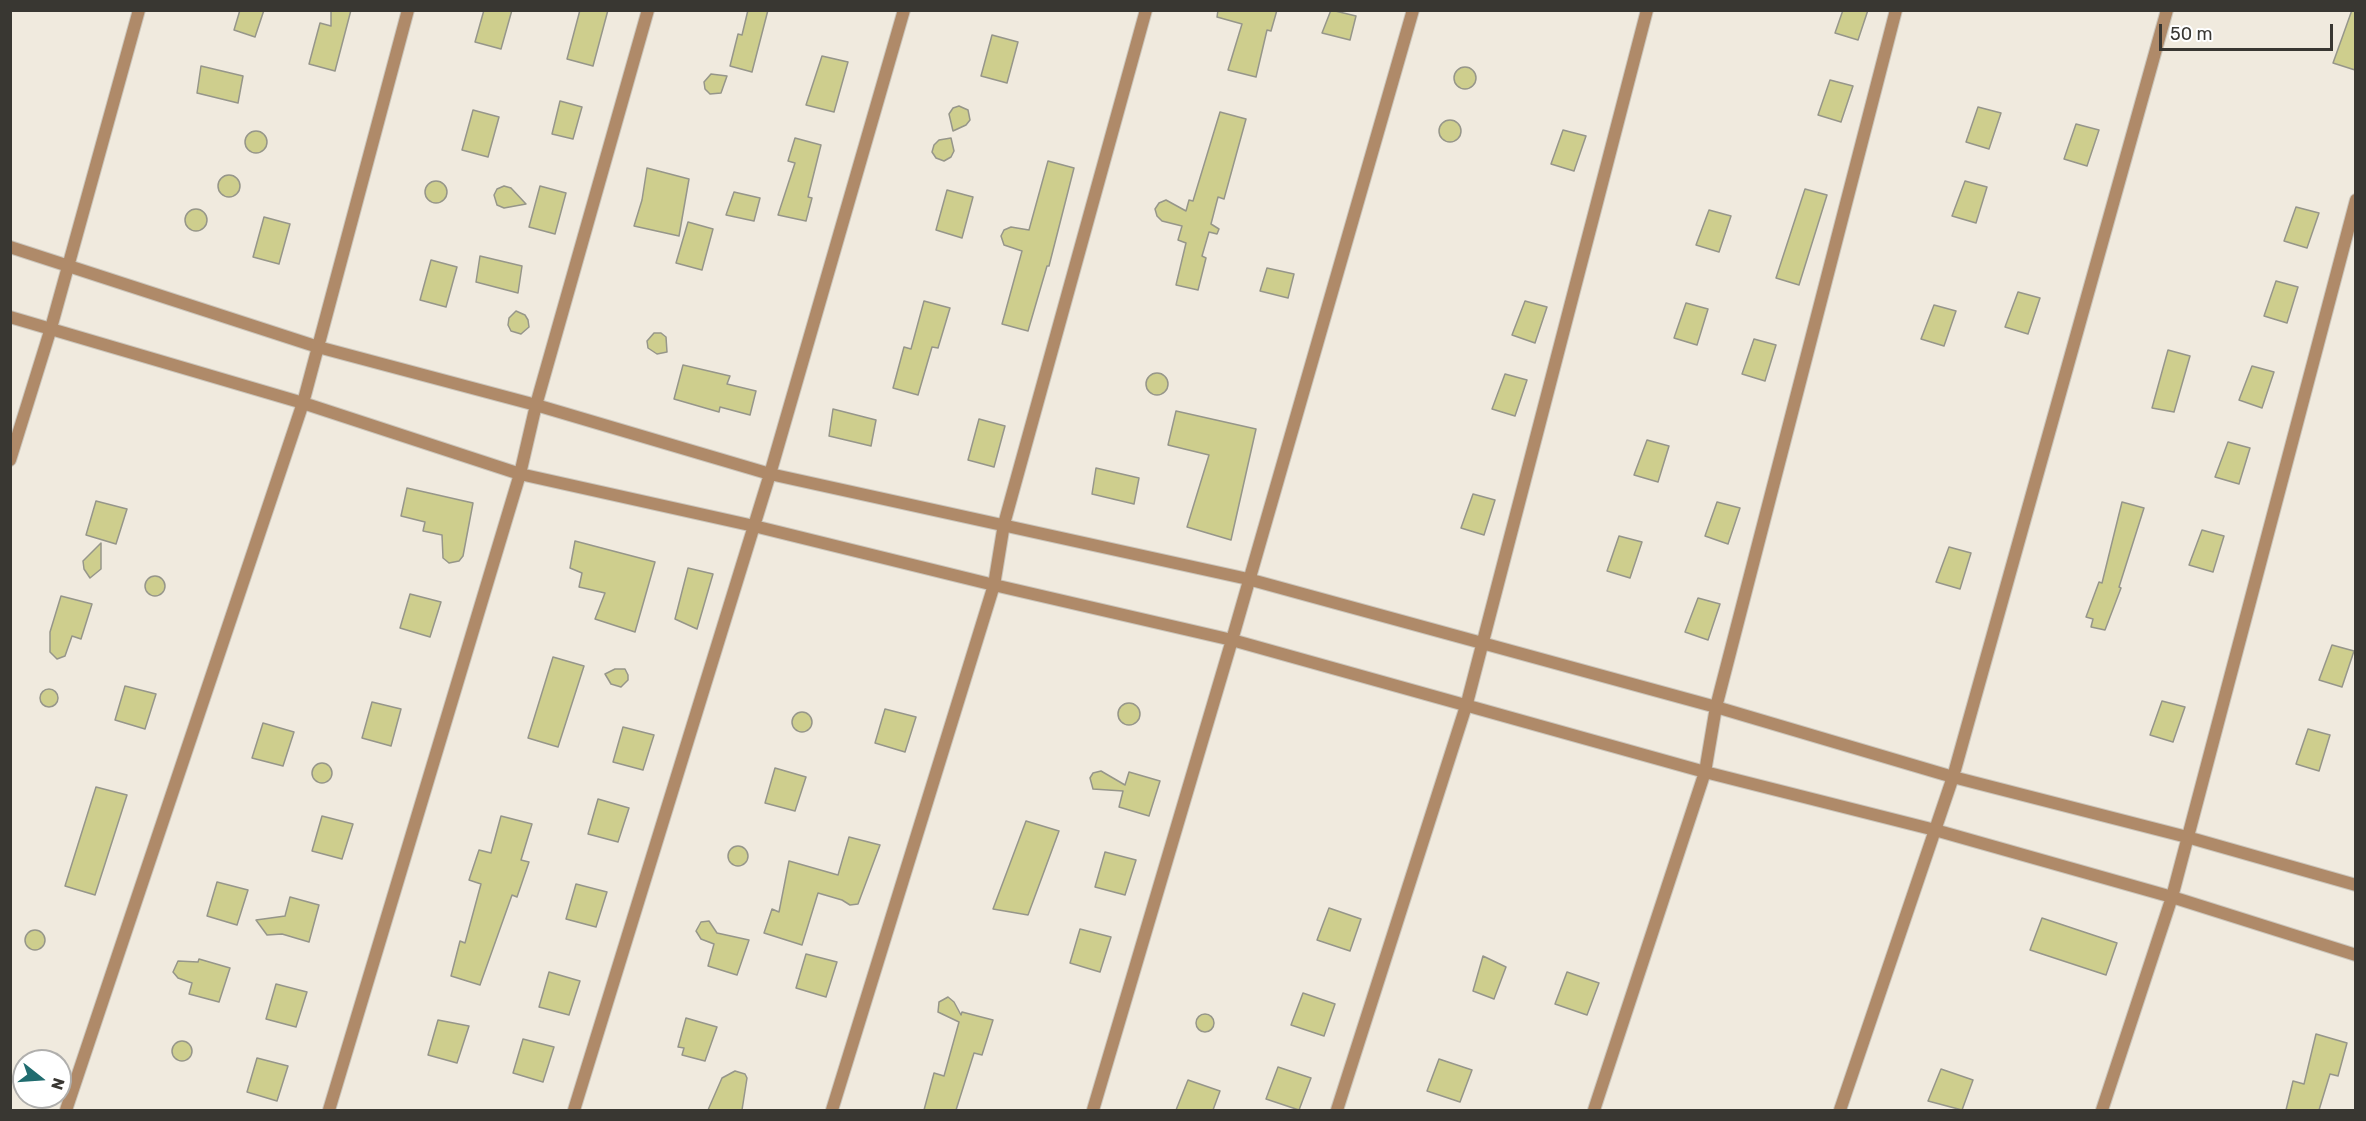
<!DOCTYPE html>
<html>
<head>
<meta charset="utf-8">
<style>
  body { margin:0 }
  #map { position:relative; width:2366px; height:1121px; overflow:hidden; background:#f0eade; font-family:Rubik,sans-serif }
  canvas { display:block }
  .frame { position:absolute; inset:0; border:12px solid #393732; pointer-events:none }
  .north { position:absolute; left:12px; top:1049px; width:60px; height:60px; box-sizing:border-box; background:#fff; border:2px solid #b0afad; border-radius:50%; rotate:107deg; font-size:16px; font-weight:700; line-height:24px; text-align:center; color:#393732 }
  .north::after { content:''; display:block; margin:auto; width:21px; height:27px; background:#206c6f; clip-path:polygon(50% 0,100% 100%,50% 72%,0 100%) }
  .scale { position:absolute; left:2159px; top:24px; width:174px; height:27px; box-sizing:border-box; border:3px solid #393732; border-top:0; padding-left:8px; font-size:18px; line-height:21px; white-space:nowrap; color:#393732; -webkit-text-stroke:4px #fff; paint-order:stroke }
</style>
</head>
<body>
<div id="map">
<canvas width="2366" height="1121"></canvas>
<div class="frame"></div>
<div class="north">N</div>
<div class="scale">50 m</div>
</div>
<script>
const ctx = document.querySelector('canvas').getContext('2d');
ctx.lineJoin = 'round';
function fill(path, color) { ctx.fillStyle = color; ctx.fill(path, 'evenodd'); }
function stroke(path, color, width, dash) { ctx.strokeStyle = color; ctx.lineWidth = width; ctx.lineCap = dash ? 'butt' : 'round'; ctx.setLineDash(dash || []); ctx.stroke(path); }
const building = new Path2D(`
  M 240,10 L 264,10 L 255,37 L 234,30 Z
  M 331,10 L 351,10 L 335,71 L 309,64 L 320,23 L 331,26 Z
  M 484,10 L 512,10 L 501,49 L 475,42 Z
  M 580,10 L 608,10 L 593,66 L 567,59 Z
  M 748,10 L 768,10 L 752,72 L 730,66 L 738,34 L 742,35 Z
  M 1218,10 L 1277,10 L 1271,31 L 1267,30 L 1256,77 L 1228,70 L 1242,24 L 1217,17 Z
  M 1331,10 L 1356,16 L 1350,40 L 1322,33 Z
  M 1843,10 L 1868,10 L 1858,40 L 1835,33 Z
  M 2352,10 L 2355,10 L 2355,70 L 2333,63 Z
  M 992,35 L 1018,42 L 1007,83 L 981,76 Z
  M 822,56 L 848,62 L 834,112 L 806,105 Z
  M 201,66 L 243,76 L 238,103 L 197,93 Z
  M1454 78a11 11 0 1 1 22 0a11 11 0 1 1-22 0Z
  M 711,74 L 727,76 L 721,93 L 710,94 L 705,89 L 704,82 Z
  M 1830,80 L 1853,86 L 1841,122 L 1818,115 Z
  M 560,101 L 582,107 L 573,139 L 552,134 Z
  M 959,106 L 968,110 L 970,120 L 966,125 L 953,131 L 949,114 L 953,108 Z
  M 1978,107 L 2001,113 L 1989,149 L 1966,142 Z
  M 473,110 L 499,117 L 488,157 L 462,150 Z
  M 1220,112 L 1246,119 L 1224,199 L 1218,197 L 1211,224 L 1219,229 L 1217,234 L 1209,232 L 1202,256 L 1206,258 L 1198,290 L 1176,285 L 1186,243 L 1178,240 L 1182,226 L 1162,221 L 1157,216 L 1155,209 L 1159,203 L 1166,200 L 1186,211 L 1189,200 L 1193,201 Z
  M1439 131a11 11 0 1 1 22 0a11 11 0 1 1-22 0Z
  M 2076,124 L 2099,130 L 2087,166 L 2064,159 Z
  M 1563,130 L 1586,136 L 1574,171 L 1551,164 Z
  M245 142a11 11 0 1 1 22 0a11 11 0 1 1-22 0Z
  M 795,138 L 821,145 L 808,197 L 812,198 L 806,221 L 778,215 L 795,163 L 788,161 Z
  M 951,138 L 954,151 L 951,157 L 944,161 L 936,158 L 932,152 L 934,145 L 939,140 Z
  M 1048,161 L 1074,168 L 1049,266 L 1047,266 L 1028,331 L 1002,324 L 1022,251 L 1004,245 L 1001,236 L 1004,230 L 1011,227 L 1029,230 Z
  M 647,168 L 689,179 L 679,236 L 634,226 L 642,200 Z
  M218 186a11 11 0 1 1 22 0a11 11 0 1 1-22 0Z
  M 1965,181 L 1987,187 L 1976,223 L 1952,216 Z
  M425 192a11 11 0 1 1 22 0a11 11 0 1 1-22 0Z
  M 504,186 L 511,188 L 526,204 L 504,208 L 497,205 L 494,195 L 497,189 Z
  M 540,186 L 566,193 L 555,234 L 529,227 Z
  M 1805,189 L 1827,195 L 1799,285 L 1776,278 Z
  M 947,190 L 973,197 L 962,238 L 936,230 Z
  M 734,192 L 760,198 L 754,221 L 726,215 Z
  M 2296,207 L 2319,213 L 2307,248 L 2284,241 Z
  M185 220a11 11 0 1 1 22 0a11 11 0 1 1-22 0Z
  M 1709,210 L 1731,216 L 1719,252 L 1696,245 Z
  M 264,217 L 290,224 L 279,264 L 253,257 Z
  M 688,222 L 713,229 L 702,270 L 676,263 Z
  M 480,256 L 522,266 L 518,293 L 476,282 Z
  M 431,260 L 457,267 L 446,307 L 420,300 Z
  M 1267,268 L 1294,274 L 1288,298 L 1260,291 Z
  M 2276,281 L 2298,287 L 2287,323 L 2264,316 Z
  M 2018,292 L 2040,298 L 2028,334 L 2005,327 Z
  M 924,301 L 950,308 L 938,348 L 932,347 L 918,395 L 893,388 L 904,347 L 911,349 Z
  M 1525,301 L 1547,307 L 1535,343 L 1512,335 Z
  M 1686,303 L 1708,309 L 1697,345 L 1674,338 Z
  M 1934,305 L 1956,311 L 1944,346 L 1921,339 Z
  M 516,311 L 525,315 L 528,320 L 529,327 L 521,334 L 511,331 L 508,325 L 509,318 Z
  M 654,333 L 661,333 L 666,337 L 667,352 L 657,354 L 648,348 L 647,341 Z
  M 1754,339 L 1776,345 L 1765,381 L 1742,374 Z
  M 2168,350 L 2190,356 L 2174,412 L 2152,408 Z
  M 683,365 L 730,376 L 727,384 L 756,391 L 750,415 L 720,407 L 719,412 L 674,399 Z
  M 2252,366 L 2274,372 L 2262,408 L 2239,400 Z
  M1146 384a11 11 0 1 1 22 0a11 11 0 1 1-22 0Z
  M 1505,374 L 1527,380 L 1515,416 L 1492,409 Z
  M 833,409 L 876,420 L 871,446 L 829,436 Z
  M 1176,411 L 1256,429 L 1231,540 L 1187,527 L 1209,455 L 1168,445 Z
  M 979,419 L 1005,426 L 994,467 L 968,460 Z
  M 1647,440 L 1669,446 L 1658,482 L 1634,475 Z
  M 2228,442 L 2250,448 L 2239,484 L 2215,477 Z
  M 1096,468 L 1139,478 L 1134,504 L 1092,494 Z
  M 407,488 L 473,503 L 463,556 L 459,561 L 449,563 L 443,558 L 442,535 L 423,531 L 425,522 L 401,516 Z
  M 1473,494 L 1495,500 L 1484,535 L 1461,528 Z
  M 96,501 L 127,509 L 116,544 L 86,535 Z
  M 1717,502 L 1740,508 L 1728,544 L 1705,536 Z
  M 2122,502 L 2144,508 L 2119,587 L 2121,588 L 2105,630 L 2091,627 L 2093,619 L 2086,617 L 2099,582 L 2102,583 Z
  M 2202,530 L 2224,536 L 2213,572 L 2189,565 Z
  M 1619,536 L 1642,542 L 1630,578 L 1607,571 Z
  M 575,541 L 655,562 L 635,632 L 595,619 L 605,593 L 579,587 L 582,573 L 570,568 Z
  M 101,543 L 101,569 L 90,578 L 84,569 L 83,561 Z
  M 1949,547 L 1971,553 L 1960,589 L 1936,582 Z
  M 688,568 L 713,574 L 697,629 L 675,619 Z
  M145 586a10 10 0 1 1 20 0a10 10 0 1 1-20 0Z
  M 410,594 L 441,602 L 430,637 L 400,628 Z
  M 61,596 L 92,604 L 81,639 L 72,636 L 65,656 L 57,659 L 50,652 L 50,632 Z
  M 1698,598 L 1720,604 L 1708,640 L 1685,632 Z
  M 2332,645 L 2354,651 L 2342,687 L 2319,680 Z
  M 553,657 L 584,666 L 558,747 L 528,738 Z
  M 615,669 L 625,669 L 628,675 L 628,680 L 621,687 L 611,684 L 605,674 Z
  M 125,686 L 156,694 L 145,729 L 115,720 Z
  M40 698a9 9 0 1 1 18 0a9 9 0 1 1-18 0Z
  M 2162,701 L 2185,707 L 2173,742 L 2150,735 Z
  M 372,702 L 401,709 L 391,746 L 362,738 Z
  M1118 714a11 11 0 1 1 22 0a11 11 0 1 1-22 0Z
  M 885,709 L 916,717 L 905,752 L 875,743 Z
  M792 722a10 10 0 1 1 20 0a10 10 0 1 1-20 0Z
  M 263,723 L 294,732 L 283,766 L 252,758 Z
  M 623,727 L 654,735 L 643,770 L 613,762 Z
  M 2308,729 L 2330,735 L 2319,771 L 2296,764 Z
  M312 773a10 10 0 1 1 20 0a10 10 0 1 1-20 0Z
  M 775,768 L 806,777 L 795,811 L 765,803 Z
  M 1101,771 L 1125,785 L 1129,772 L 1160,781 L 1149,816 L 1119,807 L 1123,791 L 1093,789 L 1090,778 L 1093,773 Z
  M 96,787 L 127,795 L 95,895 L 65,886 Z
  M 598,799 L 629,808 L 618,842 L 588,834 Z
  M 322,816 L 353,824 L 342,859 L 312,851 Z
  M 501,816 L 532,824 L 521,860 L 529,862 L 517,897 L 512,895 L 480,985 L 451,976 L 460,941 L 465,943 L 481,884 L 469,880 L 479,850 L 491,853 Z
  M 1026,821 L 1059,831 L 1028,915 L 993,909 Z
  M 849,837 L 880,845 L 858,904 L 850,905 L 842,900 L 818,893 L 802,945 L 764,933 L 772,909 L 779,912 L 789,861 L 838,875 Z
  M728 856a10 10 0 1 1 20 0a10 10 0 1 1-20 0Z
  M 1105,852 L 1136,860 L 1125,895 L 1095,887 Z
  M 217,882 L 248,890 L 237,925 L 207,916 Z
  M 576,884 L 607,892 L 596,927 L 566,919 Z
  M 290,897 L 319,905 L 309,942 L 282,934 L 267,935 L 256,920 L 285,916 Z
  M 1329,908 L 1361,919 L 1350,951 L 1317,940 Z
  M 2042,918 L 2117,943 L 2106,975 L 2030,950 Z
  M 709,921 L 717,933 L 749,940 L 737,975 L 708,966 L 714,944 L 701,939 L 696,931 L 701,922 Z
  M 1080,929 L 1111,937 L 1100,972 L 1070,963 Z
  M25 940a10 10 0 1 1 20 0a10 10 0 1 1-20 0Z
  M 806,954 L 837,962 L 826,997 L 796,988 Z
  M 1483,956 L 1506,967 L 1494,999 L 1473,991 Z
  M 199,959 L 230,968 L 219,1002 L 189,994 L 192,983 L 178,978 L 173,972 L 178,961 L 198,962 Z
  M 549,972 L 580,981 L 569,1015 L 539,1007 Z
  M 1567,972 L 1599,983 L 1587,1015 L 1555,1004 Z
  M 276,984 L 307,992 L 296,1027 L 266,1019 Z
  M 1303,993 L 1335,1004 L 1324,1036 L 1291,1025 Z
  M 948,997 L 954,1002 L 961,1015 L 962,1012 L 993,1020 L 982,1055 L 974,1053 L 956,1110 L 924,1110 L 934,1073 L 944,1076 L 959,1022 L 938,1012 L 939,1002 Z
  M1196 1023a9 9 0 1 1 18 0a9 9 0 1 1-18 0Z
  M 686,1018 L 717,1027 L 705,1061 L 682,1055 L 684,1048 L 678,1047 Z
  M 438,1020 L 469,1026 L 457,1063 L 428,1055 Z
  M 2316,1034 L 2347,1043 L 2338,1076 L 2330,1074 L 2319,1110 L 2286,1110 L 2293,1081 L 2304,1084 Z
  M 523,1039 L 554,1047 L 543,1082 L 513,1073 Z
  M172 1051a10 10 0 1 1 20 0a10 10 0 1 1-20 0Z
  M 257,1058 L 288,1066 L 277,1101 L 247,1092 Z
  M 1439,1059 L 1472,1070 L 1460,1102 L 1427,1091 Z
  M 1278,1067 L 1311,1078 L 1299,1110 L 1266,1099 Z
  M 1941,1069 L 1973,1080 L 1962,1110 L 1928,1101 Z
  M 735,1071 L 745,1074 L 747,1078 L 742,1110 L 708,1110 L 722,1078 Z
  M 1188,1080 L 1220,1091 L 1213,1110 L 1176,1110 Z`);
fill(building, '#cece8d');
stroke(building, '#96968a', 1.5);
const minor = new Path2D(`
  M 10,247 L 318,347 L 536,405 L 770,474 L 1248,579 L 1716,707 L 1953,777 L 2187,837 L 2356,885
  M 10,317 L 303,403 L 520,474 L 754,526 L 994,585 L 1232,640 L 1705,772 L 1935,830 L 2172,897 L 2356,955
  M 10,460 L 51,328 L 139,10
  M 66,1110 L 303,403 L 408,10
  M 329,1110 L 520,474 L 536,405 L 648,10
  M 574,1110 L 770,474 L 904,10
  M 832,1110 L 994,585 L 1004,524 L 1146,10
  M 1093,1110 L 1232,640 L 1413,10
  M 1337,1110 L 1467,703 L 1647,10
  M 1594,1110 L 1705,772 L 1716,707 L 1896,10
  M 1840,1110 L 1953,777 L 2167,10
  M 2102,1110 L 2172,897 L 2356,200`);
stroke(minor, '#cbc6bc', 14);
stroke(minor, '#af8a69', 12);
</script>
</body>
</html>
